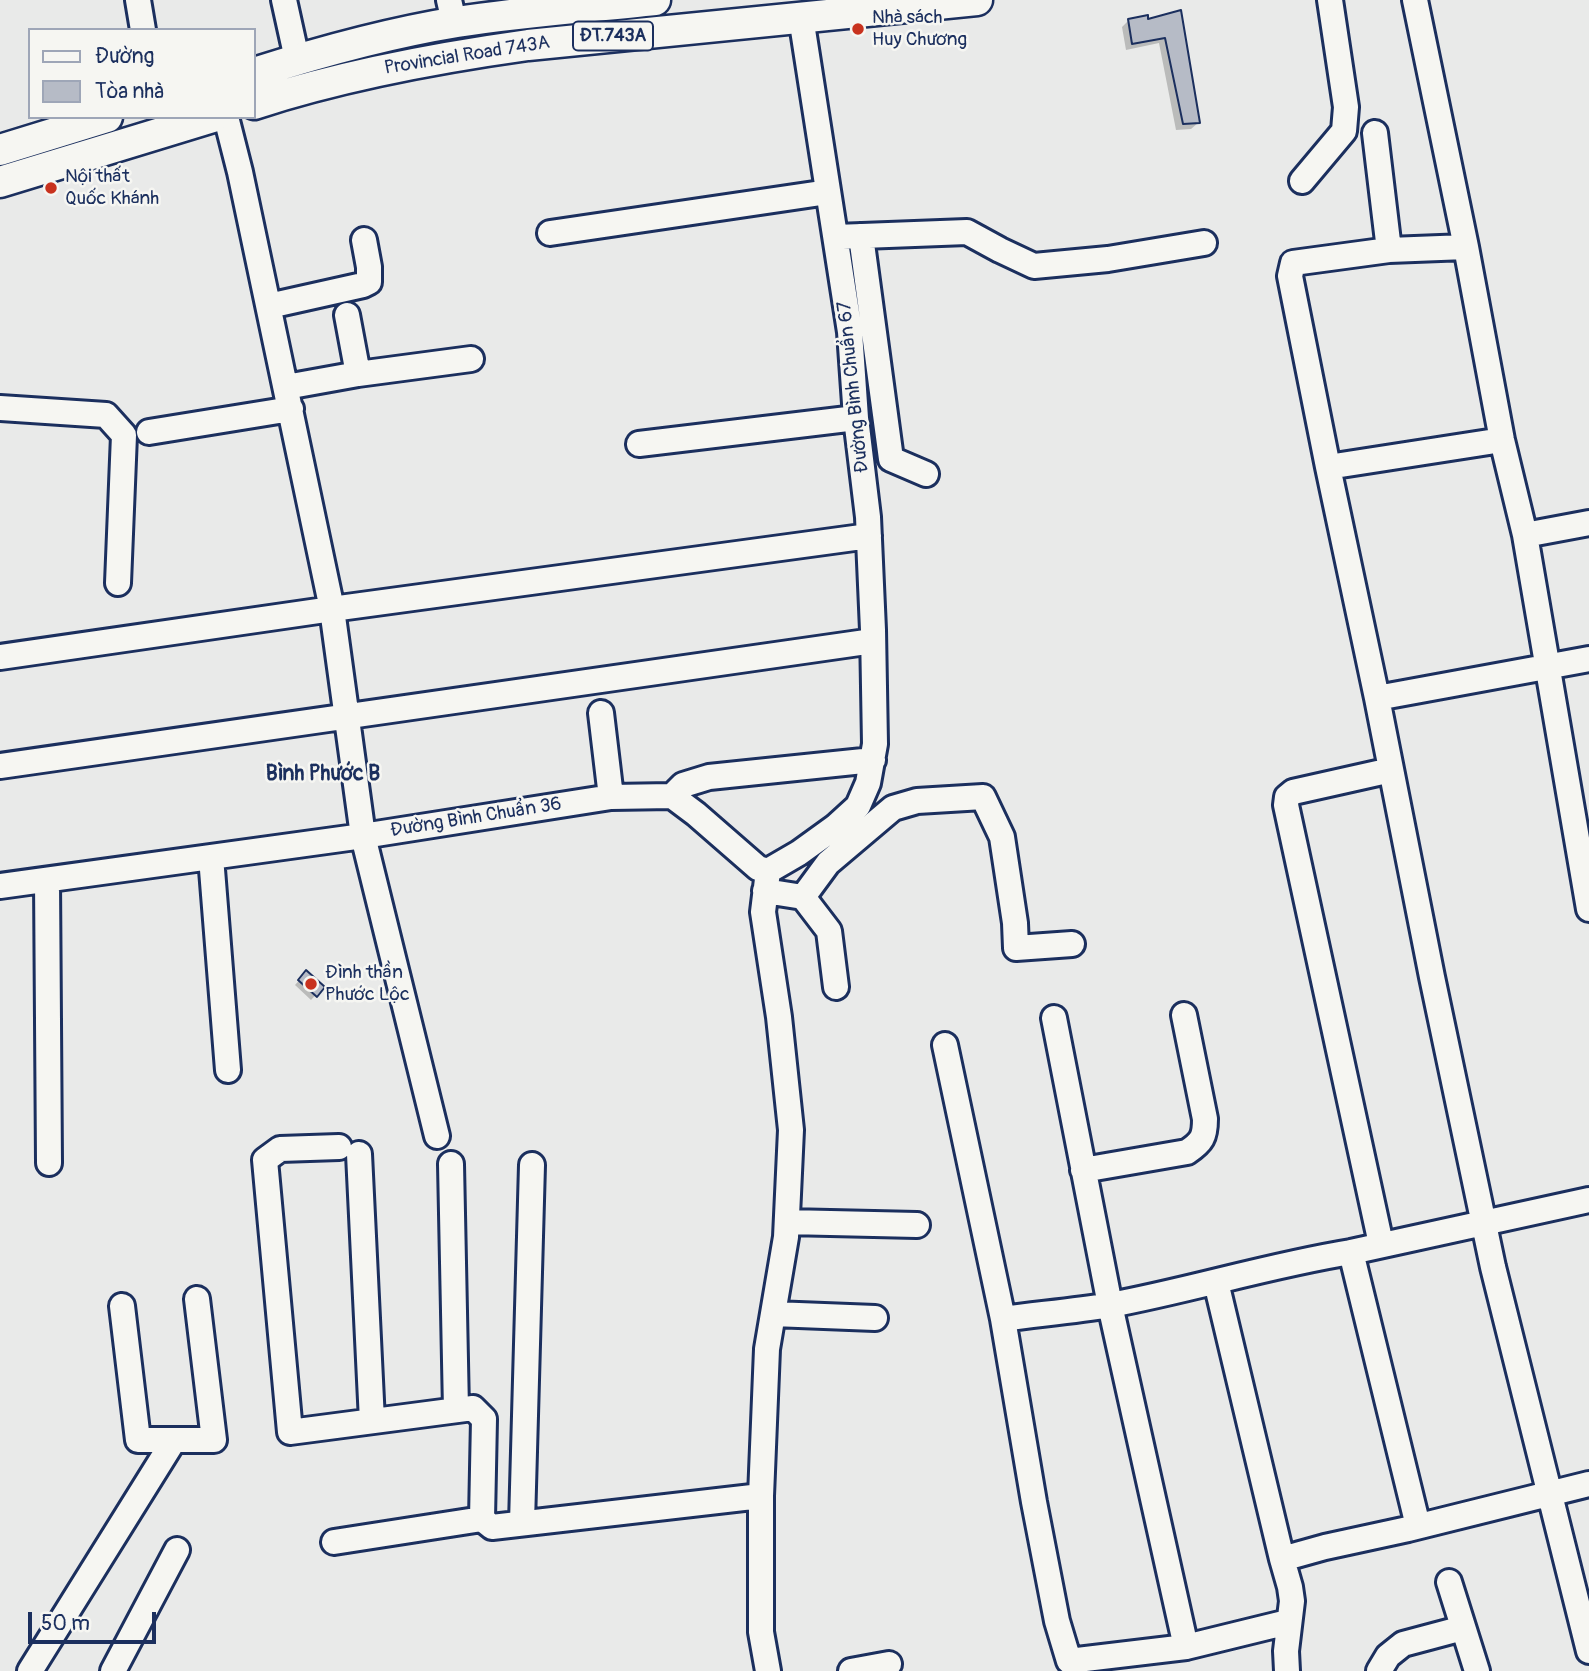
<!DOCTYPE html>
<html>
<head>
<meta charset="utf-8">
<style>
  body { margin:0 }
  #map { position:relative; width:1589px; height:1671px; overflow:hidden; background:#e9eae9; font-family:Pangolin,sans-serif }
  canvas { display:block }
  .legend { position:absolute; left:28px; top:28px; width:228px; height:91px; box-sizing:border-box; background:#f6f6f2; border:2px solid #9ea6b7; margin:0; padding:9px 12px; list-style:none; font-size:21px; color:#1b2f5e }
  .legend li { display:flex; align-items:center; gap:14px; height:35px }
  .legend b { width:35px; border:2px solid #9ea6b7 }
  .scale { position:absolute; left:28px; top:1612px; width:128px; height:32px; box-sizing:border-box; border:4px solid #1b2f5e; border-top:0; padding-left:9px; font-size:21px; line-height:24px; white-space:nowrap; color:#1b2f5e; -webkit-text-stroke:5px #f6f6f2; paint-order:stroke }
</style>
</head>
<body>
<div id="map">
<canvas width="1589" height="1671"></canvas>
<ul class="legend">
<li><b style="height:9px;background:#f6f6f2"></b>Đường</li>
<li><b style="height:19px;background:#b6bbc6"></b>Tòa nhà</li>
</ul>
<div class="scale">50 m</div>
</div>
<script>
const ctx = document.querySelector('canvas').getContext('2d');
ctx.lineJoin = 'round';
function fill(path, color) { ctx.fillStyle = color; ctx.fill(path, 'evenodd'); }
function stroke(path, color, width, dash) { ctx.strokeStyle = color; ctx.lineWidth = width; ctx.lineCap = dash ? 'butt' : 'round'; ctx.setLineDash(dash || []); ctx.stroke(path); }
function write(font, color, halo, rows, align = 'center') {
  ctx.font = font + ' Pangolin,sans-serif'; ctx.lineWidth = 5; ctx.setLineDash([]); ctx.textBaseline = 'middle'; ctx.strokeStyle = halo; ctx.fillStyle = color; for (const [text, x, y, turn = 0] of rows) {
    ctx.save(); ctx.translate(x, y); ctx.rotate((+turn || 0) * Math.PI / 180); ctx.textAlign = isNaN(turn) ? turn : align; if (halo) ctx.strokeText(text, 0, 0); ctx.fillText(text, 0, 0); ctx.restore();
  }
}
fill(new Path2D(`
  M 1179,13 L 1198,123 L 1191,129 L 1176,130 L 1159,43 L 1126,50 L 1122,27 L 1129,20 L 1147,21 Z
  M 306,973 L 323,987 L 311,1000 L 295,985 Z`), '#0003');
const building = new Path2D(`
  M 1181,10 L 1200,123 L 1183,124 L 1165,38 L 1132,44 L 1128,19 L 1148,15 L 1148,19 Z
  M 306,970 L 325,987 L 317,997 L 298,980 Z`);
fill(building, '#b6bbc6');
stroke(building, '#1b2f5e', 2);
const minor = new Path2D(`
  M 138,0 L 143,30
  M 284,0 L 297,59
  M 449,0 L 454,22
  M 1415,0 L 1466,247 L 1502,440 L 1525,535 L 1589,909
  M 226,117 L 240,172 L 332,609 L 363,836 L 437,1136
  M 1375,133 L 1389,250
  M 1302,181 L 1344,131 L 1346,107 L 1330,0
  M 550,233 L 828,192
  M 861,236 L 891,459 L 926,474
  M 836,237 L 967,232 L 1000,250 L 1034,266 L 1108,259 L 1204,243
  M 1466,247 L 1389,250 L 1293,263 L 1290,276 L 1328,467 L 1377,698 L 1432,977 L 1493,1267 L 1589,1651
  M 269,306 L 363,285 L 369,282 L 369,267 L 364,240
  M 358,374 L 471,359
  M 286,387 L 358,374 L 347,315
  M 0,408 L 106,415 L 124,435 L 118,583
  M 149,432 L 291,409
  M 639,444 L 856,418
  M 1328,467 L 1502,440
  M 1525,535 L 1589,523
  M 0,657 L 332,609 L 869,536
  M 1377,698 L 1589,659
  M 601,713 L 611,797
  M 0,766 L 873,641
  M 672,796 L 683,785 L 709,777 L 873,760
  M 211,857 L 228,1070
  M 47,880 L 49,1163
  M 0,886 L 363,836 L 611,797 L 672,796 L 696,814 L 758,868 L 768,871 L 799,853 L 835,827 L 858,806 L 868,783 L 875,744 L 873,630 L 868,517 L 856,418 L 850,332 L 801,17
  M 765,891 L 803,897 L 828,863 L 893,808 L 917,801 L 983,797 L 1002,837 L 1015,923 L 1016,948 L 1072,944
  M 803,897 L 829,931 L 836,987
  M 1054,1018 L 1110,1305 L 1186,1647
  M 945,1045 L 1003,1319
  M 339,1147 L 280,1149 L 265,1160 L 290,1432 L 473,1408 L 484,1419 L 482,1519 L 492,1527 L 761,1496
  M 359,1154 L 372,1421
  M 451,1164 L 456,1410
  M 1083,1170 L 1187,1152 C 1202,1142 1205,1137 1205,1119 L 1184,1015
  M 787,1222 L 917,1225
  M 1381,1244 L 1286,805 L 1287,797 L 1293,792 L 1391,770
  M 1351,1252 L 1418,1526
  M 1216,1282 L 1282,1559
  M 122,1306 L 138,1440 L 214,1440 L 197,1299
  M 773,1314 L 875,1318
  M 522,1523 L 532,1165
  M 334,1542 L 482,1519
  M 1449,1582 L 1477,1671
  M 1288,1622 L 1186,1647 L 1069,1661 L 1057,1621 L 1034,1502 L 1003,1319 C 1039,1314 1074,1311 1110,1305 C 1191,1290 1270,1265 1351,1252 L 1589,1200
  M 30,1671 L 174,1440
  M 113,1671 L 177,1550
  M 768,1671 L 761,1632 L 761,1496 L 767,1349 L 786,1237 L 791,1130 L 779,1017 L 763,912 L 768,871
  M 851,1671 L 889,1664
  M 1287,1671 L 1286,1651 L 1292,1601 L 1290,1587 L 1282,1559 L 1325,1547 L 1408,1529 L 1589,1484
  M 1379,1671 L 1388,1656 L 1403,1644 L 1463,1628`);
const major = new Path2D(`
  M 254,73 C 320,52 389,33 457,22 C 523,12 589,7 655,0
  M 254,104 C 343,75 435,58 528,45 L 977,0
  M 0,150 L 107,117
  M 0,182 L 213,117`);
stroke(minor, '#1b2f5e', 30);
stroke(major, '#1b2f5e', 35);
stroke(minor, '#f6f6f2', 24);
stroke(major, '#f6f6f2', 30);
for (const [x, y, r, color] of [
  [858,29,7,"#c8321e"],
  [51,188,7,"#c8321e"],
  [311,984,7,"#c8321e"]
]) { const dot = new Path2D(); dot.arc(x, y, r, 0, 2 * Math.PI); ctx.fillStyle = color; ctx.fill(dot); stroke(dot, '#f6f6f2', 2.5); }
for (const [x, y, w] of [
  [613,36,80]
]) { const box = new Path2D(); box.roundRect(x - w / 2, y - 14.5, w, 29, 5); ctx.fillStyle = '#f6f6f2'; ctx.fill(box); stroke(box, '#1b2f5e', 2); }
write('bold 18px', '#1b2f5e', null, [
  ["ĐT.743A",613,36]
]);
write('19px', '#1b2f5e', '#f6f6f2', [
  ["Nhà sách",872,18],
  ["Huy Chương",872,40],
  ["Nội thất",65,177],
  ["Quốc Khánh",65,199],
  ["Đình thần",325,973],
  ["Phước Lộc",325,995]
], 'left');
write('19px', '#1b2f5e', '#f6f6f2', [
  ["Provincial Road 743A",467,56,-9],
  ["Đường Bình Chuẩn 67",854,387,-96],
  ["Đường Bình Chuẩn 36",476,818,-9]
]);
write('bold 21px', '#1b2f5e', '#f6f6f2', [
  ["Bình Phước B",323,775]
]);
</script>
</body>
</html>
